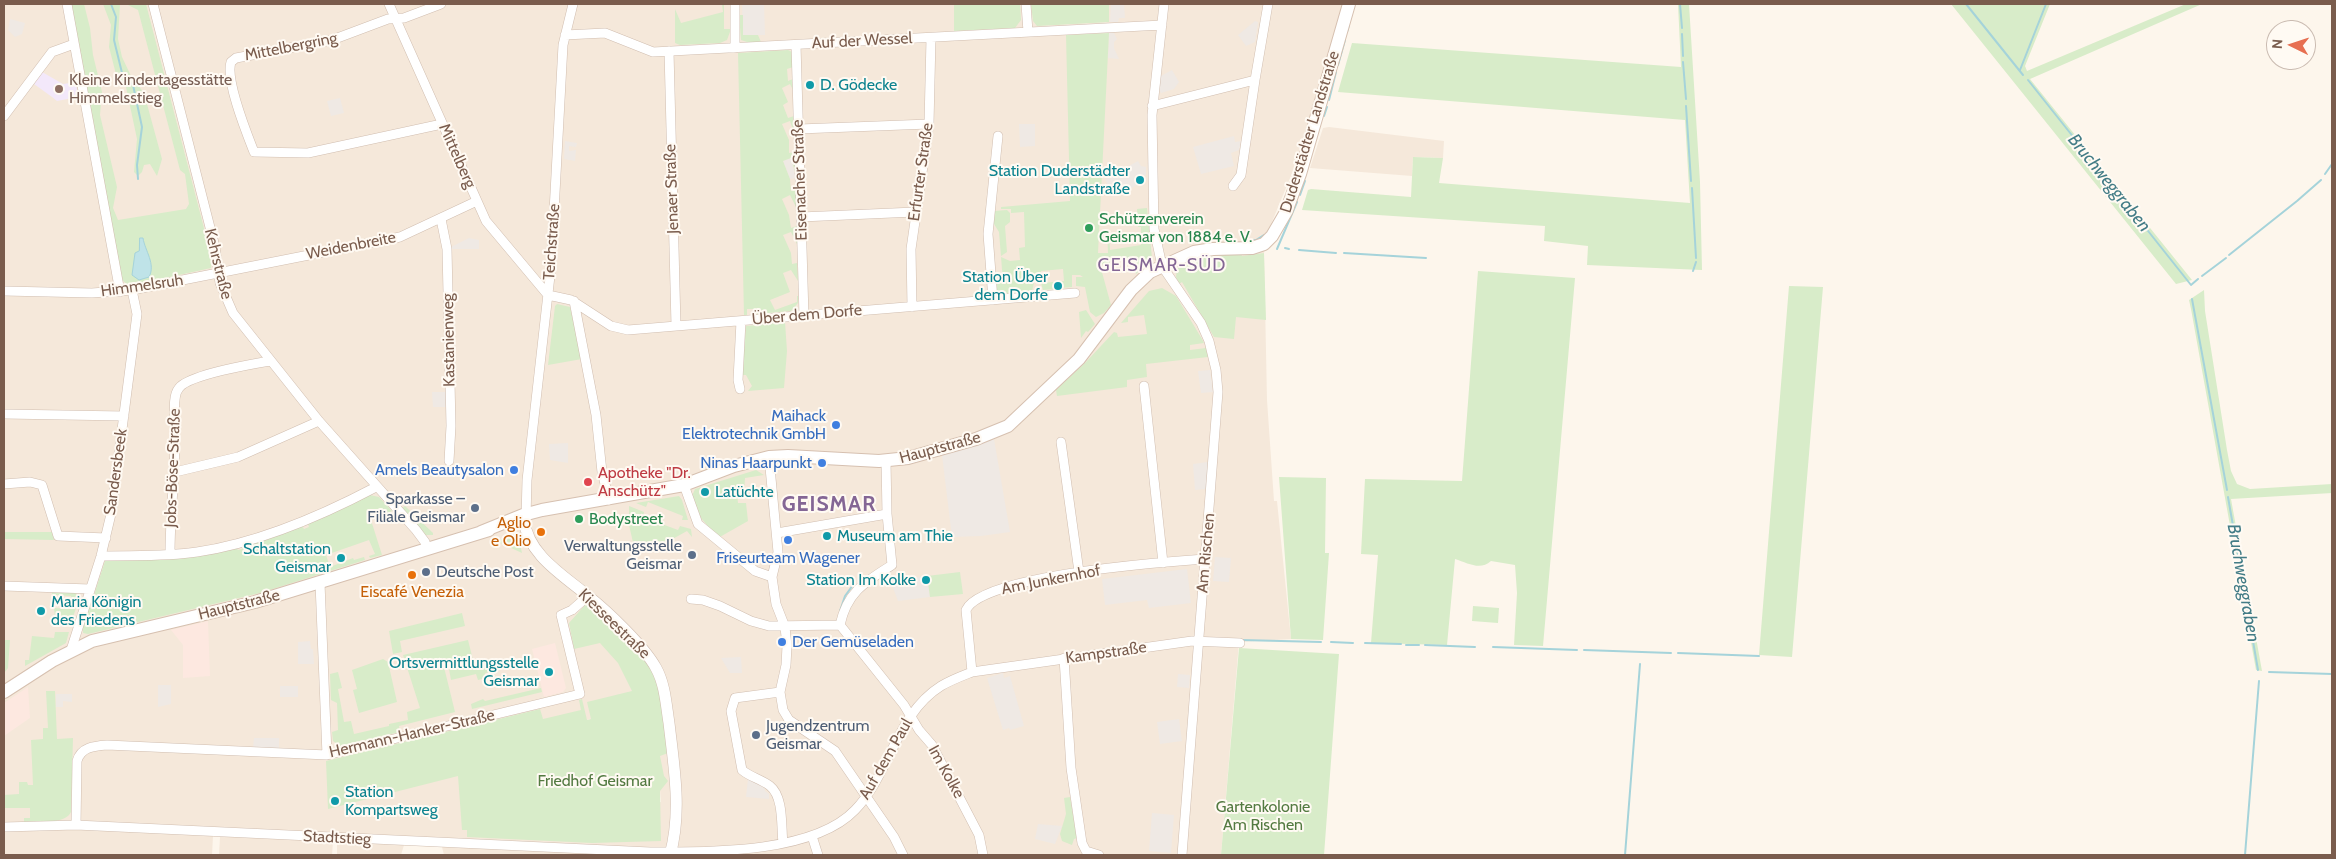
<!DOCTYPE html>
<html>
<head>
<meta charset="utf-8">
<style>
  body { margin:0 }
  #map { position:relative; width:2336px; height:859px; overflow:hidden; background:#fdf6ec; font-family:Cabin,sans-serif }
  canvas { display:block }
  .frame { position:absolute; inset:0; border:5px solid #7a5c4d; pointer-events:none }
  .north { position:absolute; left:2266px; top:20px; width:50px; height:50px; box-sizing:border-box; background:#fffaf3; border:1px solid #cabbb1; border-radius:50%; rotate:274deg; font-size:14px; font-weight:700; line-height:20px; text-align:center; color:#7a5c4d }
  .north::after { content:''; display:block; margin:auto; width:18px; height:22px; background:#e76f51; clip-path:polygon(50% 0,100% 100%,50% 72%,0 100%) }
</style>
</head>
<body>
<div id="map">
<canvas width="2336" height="859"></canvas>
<div class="frame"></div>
<div class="north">N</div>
</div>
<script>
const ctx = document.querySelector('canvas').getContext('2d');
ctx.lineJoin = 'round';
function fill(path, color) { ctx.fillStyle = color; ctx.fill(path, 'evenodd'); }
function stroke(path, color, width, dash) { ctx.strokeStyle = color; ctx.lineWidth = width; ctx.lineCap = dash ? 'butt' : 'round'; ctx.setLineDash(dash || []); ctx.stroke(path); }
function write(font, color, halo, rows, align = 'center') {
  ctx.font = font + ' Cabin,sans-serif'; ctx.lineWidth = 4; ctx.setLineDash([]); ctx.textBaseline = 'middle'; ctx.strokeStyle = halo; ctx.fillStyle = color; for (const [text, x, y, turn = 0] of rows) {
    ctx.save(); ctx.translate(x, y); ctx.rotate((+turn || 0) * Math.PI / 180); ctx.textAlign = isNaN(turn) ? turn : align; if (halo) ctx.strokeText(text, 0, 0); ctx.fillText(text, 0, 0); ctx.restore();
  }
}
fill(new Path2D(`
  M 4,4 L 1343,4 L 1293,171 L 1269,229 L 1264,253 L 1267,400 L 1274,501 L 1277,501 L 1291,639 L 1239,642 L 1221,855 L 444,855 L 442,847 L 404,845 L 401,855 L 337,855 L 337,842 L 333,842 L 332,855 L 219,855 L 220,837 L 213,836 L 212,855 L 4,855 ZM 591,719 L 660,791 L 661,802 L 467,836 L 467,830 L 536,731 Z
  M 1329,127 L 1444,141 L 1443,158 L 1413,157 L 1412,176 L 1310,168 L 1323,128 Z`), '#f5e8da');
fill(new Path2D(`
  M 208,621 L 210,676 L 183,678 L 183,645 L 171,630 Z
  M 555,643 L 566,688 L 563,692 L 544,697 L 532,649 Z
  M 28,687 L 30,718 L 4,736 L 4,703 Z`), '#fde8e0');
fill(new Path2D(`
  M 742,4 L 764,4 L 765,35 L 743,35 Z
  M 1111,4 L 1124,4 L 1125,18 L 1119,18 L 1118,22 L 1110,22 Z
  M 10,19 L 25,23 L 22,34 L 15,37 L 8,30 Z
  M 1255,21 L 1258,22 L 1255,42 L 1246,46 L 1238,35 Z
  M 1109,33 L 1114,33 L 1117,39 L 1114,42 L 1114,48 L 1119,59 L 1108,58 Z
  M 1172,70 L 1179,82 L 1174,89 L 1161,93 L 1159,90 L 1161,76 Z
  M 340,98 L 344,113 L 331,116 L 327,101 Z
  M 1019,124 L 1035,124 L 1035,146 L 1020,147 Z
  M 1234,136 L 1235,142 L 1241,141 L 1239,150 L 1231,153 L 1234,166 L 1201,174 L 1193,147 Z
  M 565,141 L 577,143 L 576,147 L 569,146 L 569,151 L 576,150 L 575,161 L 564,159 Z
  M 791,157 L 796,178 L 790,179 L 783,161 Z
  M 1138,161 L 1141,166 L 1146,167 L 1146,175 L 1140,176 L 1143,182 L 1114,197 L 1105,179 Z
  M 469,238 L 479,240 L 479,249 L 452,249 L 451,247 Z
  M 1210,370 L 1213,392 L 1201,393 L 1198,371 Z
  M 432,392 L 446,392 L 447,407 L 433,407 Z
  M 994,439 L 1010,532 L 981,536 L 952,537 L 942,455 Z
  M 568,443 L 568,463 L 550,460 L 549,444 Z
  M 1208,462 L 1206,489 L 1195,490 L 1193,464 Z
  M 1215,557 L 1231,558 L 1229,582 L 1213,581 Z
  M 1187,569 L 1191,603 L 1149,608 L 1147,600 L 1105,605 L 1102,579 Z
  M 927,576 L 930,597 L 898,601 L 890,580 Z
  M 310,641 L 311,649 L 313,649 L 314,664 L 298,664 L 298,642 Z
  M 741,657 L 742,673 L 730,673 L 721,658 Z
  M 1003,673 L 1004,678 L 1010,676 L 1024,726 L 1010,730 L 1009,728 L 1003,730 L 987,678 Z
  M 1178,674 L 1190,675 L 1189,688 L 1177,687 Z
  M 158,685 L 171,685 L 171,704 L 158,707 Z
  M 280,686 L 298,686 L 298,697 L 280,697 Z
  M 56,694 L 72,694 L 72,702 L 63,701 L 63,707 L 56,707 Z
  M 1179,719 L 1182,741 L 1160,744 L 1157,722 Z
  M 254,738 L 279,738 L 279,749 L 253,748 Z
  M 748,779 L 764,786 L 765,791 L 769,794 L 769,799 L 746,797 Z
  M 1152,813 L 1174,815 L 1171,853 L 1149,851 Z
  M 1038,824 L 1062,826 L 1055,844 L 1035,839 Z`), '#efe9e4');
fill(new Path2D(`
  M 42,72 L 63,84 L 76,82 L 78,97 L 57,101 L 52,97 L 34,84 Z`), '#f3e8fa');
fill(new Path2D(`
  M 71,4 L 84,4 L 90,28 L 93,55 L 102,92 L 100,115 L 117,187 L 113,208 L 118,220 L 186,209 L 189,204 L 185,174 L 180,170 L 138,10 L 126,4 L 146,4 L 212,259 L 211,268 L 129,286 L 121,279 Z
  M 103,4 L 120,4 L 118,39 L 122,57 L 131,76 L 144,93 L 162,159 L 157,176 L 150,164 L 144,165 L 142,172 L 138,176 L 134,172 L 137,139 L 126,87 L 119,86 L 109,47 L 111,25 Z
  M 722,4 L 724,4 L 724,29 L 731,29 L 727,40 L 720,43 L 680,45 L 675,43 L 675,9 L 681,23 L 723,12 Z
  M 954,4 L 1020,4 L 1021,20 L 1015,28 L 954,31 Z
  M 1031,4 L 1109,4 L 1109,22 L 1037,26 L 1033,21 Z
  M 1678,4 L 1689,4 L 1700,182 L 1702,270 L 1587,265 L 1588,246 L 1544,241 L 1545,226 L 1302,210 L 1308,190 L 1311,189 L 1411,197 L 1413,157 L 1443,158 L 1439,183 L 1690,203 L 1685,120 L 1338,92 L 1352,43 L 1681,67 Z
  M 1951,4 L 2050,4 L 2025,66 L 2027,71 L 2186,4 L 2202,4 L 2030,79 L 2192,280 L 2176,284 Z
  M 739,15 L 743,15 L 743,35 L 758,35 L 761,42 L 747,42 L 741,40 Z
  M 1109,33 L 1098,253 L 1108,253 L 1107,230 L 1109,230 L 1110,250 L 1141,245 L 1141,227 L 1138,227 L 1137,209 L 1147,208 L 1152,258 L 1136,274 L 1131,257 L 1100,265 L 1111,305 L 1104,313 L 1096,317 L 1090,312 L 1085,287 L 1076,286 L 1076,277 L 1083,277 L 1080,275 L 1072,275 L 1072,287 L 1061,288 L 1061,284 L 1054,285 L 1054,289 L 1043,290 L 1040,279 L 1035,279 L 1032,291 L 996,294 L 994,283 L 1003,282 L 1001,257 L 1010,261 L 1020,260 L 1019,248 L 1025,247 L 1024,212 L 1011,213 L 1011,209 L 1001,209 L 1001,207 L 1070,201 L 1066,35 ZM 1063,269 L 1064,281 L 1042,283 L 1041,271 Z
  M 788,50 L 792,52 L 793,67 L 787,69 L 788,81 L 793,79 L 793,90 L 790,84 L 782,88 L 788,102 L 783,105 L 788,118 L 794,116 L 795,136 L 790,121 L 782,124 L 789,140 L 789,153 L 795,152 L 796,176 L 791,158 L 783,161 L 790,179 L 791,191 L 796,189 L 796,207 L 790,195 L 782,199 L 789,215 L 791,228 L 797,226 L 797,244 L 791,232 L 783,235 L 791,253 L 792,264 L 797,263 L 798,281 L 791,270 L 783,273 L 790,292 L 770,300 L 775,310 L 797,302 L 797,296 L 798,296 L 798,303 L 791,311 L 757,314 L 756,309 L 747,309 L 747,315 L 744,315 L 738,53 Z
  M 1007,210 L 1010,213 L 1010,222 L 1005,226 L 1007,252 L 1001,256 L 999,232 L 994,224 L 994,211 Z
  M 1241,253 L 1242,256 L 1264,253 L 1266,320 L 1236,317 L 1234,339 L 1214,337 L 1182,282 L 1179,284 L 1176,277 L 1177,268 L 1201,255 Z
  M 1478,271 L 1575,278 L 1543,646 L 1514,645 L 1517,593 L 1515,565 L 1491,561 C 1480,571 1468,563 1455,559 L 1447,645 L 1371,643 L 1378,555 L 1361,554 L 1365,479 L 1462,481 Z
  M 1789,286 L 1823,287 L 1792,657 L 1759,655 Z
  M 1162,288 L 1176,296 L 1202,339 L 1204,343 L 1190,345 L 1190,350 L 1206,348 L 1208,357 L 1146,364 L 1147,377 L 1127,380 L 1127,387 L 1057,396 L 1056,390 L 1086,362 L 1114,332 L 1117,333 L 1118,337 L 1147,334 L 1144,315 L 1128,317 L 1128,322 L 1121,323 L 1149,291 Z
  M 2204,290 L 2205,311 L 2227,450 L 2231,471 L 2237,484 L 2250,489 L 2332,484 L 2332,493 L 2231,499 L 2262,671 L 2256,670 L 2191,309 L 2189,300 Z
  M 557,304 L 570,307 L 582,359 L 548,365 L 555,306 Z
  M 1086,310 L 1095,324 L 1088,332 L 1086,331 L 1081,338 L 1079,312 Z
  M 785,322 L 787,351 L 784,388 L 748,391 L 752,386 L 746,375 L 742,375 L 746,326 Z
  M 756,470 L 764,475 L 745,478 L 744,493 L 737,493 L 738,503 L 746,503 L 748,521 L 718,538 L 701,518 L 692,496 L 695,489 Z
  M 1279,477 L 1326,478 L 1325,553 L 1329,553 L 1323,640 L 1291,639 Z
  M 370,495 L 379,497 L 392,511 L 377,518 L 374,516 L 370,517 L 382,555 L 370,558 L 369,556 L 375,554 L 369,540 L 326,555 L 330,567 L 353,558 L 354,560 L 364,557 L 365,560 L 260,593 L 88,634 L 83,633 L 83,627 L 90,605 L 93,606 L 97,597 L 94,595 L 105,561 L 172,559 L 236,547 L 238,550 L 242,549 L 242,546 L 302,526 L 304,529 L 309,527 L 308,524 Z
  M 679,496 L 682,500 L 688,520 L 682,520 L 683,516 L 648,502 L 646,507 L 636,503 Z
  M 405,506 L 433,533 L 433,535 L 425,535 C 417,528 410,516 402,508 Z
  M 629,506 L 644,512 L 643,517 L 678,530 L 680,526 L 691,529 L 692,537 L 687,531 L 660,546 L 635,551 L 629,525 Z
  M 4,532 L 52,532 L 54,540 L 4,539 Z
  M 512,535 L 519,539 L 522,553 L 496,541 Z
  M 960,572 L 963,594 L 930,597 L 927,576 Z
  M 52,592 L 75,593 L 80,596 L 71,623 L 56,623 L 58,623 L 58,618 L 55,617 L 54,608 L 70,609 L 71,596 L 55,595 L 54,599 L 52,599 Z
  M 586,604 L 593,605 L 644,657 L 659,683 L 668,753 L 660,756 L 664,776 L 668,781 L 660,791 L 661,841 L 592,843 L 467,837 L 467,830 L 462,830 L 458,776 L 328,809 L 326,761 L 540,709 L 543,719 L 581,710 L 579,700 L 582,699 L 587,720 L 591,719 L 587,702 L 632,691 L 618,663 L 600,643 L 574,649 L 569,623 Z
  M 1473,606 L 1499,608 L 1498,623 L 1472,621 Z
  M 462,613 L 465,626 L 400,641 L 402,652 L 393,654 L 389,631 Z
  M 55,632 L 69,632 L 66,643 L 25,666 L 25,660 L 29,660 L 32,636 L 54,638 Z
  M 4,640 L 10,640 L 8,668 L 4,673 Z
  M 468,640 L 473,660 L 444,667 L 455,712 L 399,726 L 400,732 L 340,746 L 333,741 L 332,732 L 338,730 L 337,703 L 331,700 L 330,674 L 338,672 L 342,688 L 338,689 L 344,722 L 351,721 L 354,734 L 389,726 L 389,724 L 408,720 L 407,712 L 420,708 L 403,655 Z
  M 1239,648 L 1339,654 L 1324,855 L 1221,855 Z
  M 383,659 L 388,662 L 397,702 L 359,713 L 353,690 L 357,689 L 352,670 Z
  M 491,659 L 495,675 L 492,676 L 491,672 L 485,673 L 486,678 L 478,680 L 476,674 L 451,680 L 449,669 Z
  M 541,688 L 542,692 L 472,709 L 471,704 L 483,699 L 485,701 Z
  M 46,691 L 55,691 L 57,739 L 73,738 L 71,812 C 65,825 38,821 24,822 L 24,818 L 30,818 L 30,808 L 4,808 L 4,792 L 4,795 L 19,794 L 19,782 L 27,782 L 28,785 L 33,785 L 31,740 L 43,739 L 43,728 L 48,728 Z
  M 1070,797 L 1077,838 L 1074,839 L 1072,845 L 1062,841 L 1060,834 L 1066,814 L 1064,798 Z`), '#d8ecc9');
const water = new Path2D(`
  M 140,238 L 143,238 C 145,251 156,264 149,277 L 139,280 L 132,275 L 135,253 L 139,251 Z`);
fill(water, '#bfe3e8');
stroke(water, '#a5d3da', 1);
stroke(new Path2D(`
  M 111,4 L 116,17 L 114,40 L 123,77 L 133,85 L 142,127 L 137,165 L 138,179
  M 1680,4 L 1682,28
  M 1966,4 L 2023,75
  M 1347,32 L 1349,25
  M 1682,34 L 1683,56
  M 1683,62 L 1686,99
  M 1338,65 L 1345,40
  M 2020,70 L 2046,4
  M 2028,80 L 2191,285 L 2198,279
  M 1329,100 L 1336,72
  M 1686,106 L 1691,181
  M 1324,116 L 1327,107
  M 2325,174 L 2332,164
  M 1692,188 L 1696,258
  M 1300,195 L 1305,181
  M 1243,242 L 1256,240 L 1264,235
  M 1285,248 L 1289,249
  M 1277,249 L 1297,202
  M 1299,250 L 1336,253
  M 1344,253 L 1426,258
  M 2229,255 L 2297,201 L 2321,180
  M 1693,271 L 1696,262
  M 2202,276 L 2226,258
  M 2192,299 L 2227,490
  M 2228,497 L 2258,670
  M 840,611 L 845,596 L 853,585 L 853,580
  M 1241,640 L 1321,642
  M 1331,642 L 1353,643
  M 1365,643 L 1401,644
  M 1406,645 L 1419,645
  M 1425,645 L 1475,647
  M 1493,647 L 1577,650
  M 1584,650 L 1671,653
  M 1678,653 L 1759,656
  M 2269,672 L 2332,674
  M 1625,855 L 1640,664
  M 2245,855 L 2259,681`), '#a5d3da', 2);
const minor = new Path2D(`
  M 67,4 L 120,292
  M 153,4 L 215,247 L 220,283 L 233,313 L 319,421 L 416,530 L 425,542 L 427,549
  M 389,4 L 486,221 L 548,295
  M 441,4 L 404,18 L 388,19 L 332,40 L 236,58 L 231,62 C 225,80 247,134 254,152 L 308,153 L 442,124
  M 735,4 L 735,48
  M 1026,4 L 1028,32
  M 1164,4 L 1152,115 L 1154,229 L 1162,266 L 1201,323 L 1209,341 L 1216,370 L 1218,392 L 1182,855
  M 565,35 L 605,33 L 653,52 L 1162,25
  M 796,45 L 804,316
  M 669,51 L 676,326
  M 1152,106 L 1255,80 L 1268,4
  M 4,116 L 52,52 L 74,44
  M 799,129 L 929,124
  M 1233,186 L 1241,175 L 1255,80
  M 801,217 L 915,212
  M 441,219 L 447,249 L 451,426 L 449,461
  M 4,291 L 92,293 L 132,290 L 400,237 L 477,201
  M 548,295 L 571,300 L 611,326 L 628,330 L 1075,293
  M 993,300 L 988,234 L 998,136
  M 574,301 L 596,415 L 602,472 L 609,500
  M 912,307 L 911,249 L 929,124 L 931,38
  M 1144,386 L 1163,563
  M 740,389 L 738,380 L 741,321
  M 4,414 L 124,416
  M 1061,442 L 1079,572
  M 769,457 L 778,552 L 772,577 L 776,604 L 785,627 L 787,646 L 786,665 L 780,692 L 783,710 L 789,720 L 835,751 L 894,837 L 903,855
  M 886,461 L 887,514 L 892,565 C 865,582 847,592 840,625 L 904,705 L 919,730 L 932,745 L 979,835 L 983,855
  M 175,472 L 238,457 L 319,421
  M 4,484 L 30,482 L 42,485 L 58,536 L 106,538
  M 684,485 L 698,524 L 755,571 L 772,577
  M 526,518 L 527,480 L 551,267 L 563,45 L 573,4
  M 777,533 L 887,514
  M 170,554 C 170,511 176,468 175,425 C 175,415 172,396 179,388 C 189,375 252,364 270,361
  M 101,556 C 133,555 165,557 197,552 C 259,543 321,516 376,487
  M 320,583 L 327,755
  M 4,586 L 90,589
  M 691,599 L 703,600 L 720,606 L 751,621 L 769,626 L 840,625
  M 71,650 L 101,556 L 111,514 L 137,314 L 132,290
  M 1064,658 L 1071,768 L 1082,843 L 1086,851 L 1099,855
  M 972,672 L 966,610 C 982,575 1165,562 1206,559
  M 780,692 L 735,698 L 731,711 L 742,770 C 750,777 761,779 770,786 C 784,797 781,827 783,843
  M 76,825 L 77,761 C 81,747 94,746 107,745 L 327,755 L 580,694 L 561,615 L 572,610 L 588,596
  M 4,827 L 76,825 L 650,852 C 707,852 813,854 855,810 C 890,774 896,714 941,686 C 951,680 962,676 972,672 L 1192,641 L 1240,643
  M 812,836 L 818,855`);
const tertiary = new Path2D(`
  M 524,520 C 528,555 563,575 588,596 C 608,612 644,646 656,668 C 665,684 666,704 669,723 C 674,767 682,812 670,855`);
const secondary = new Path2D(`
  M 481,532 L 523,515 L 542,510 L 684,485 L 734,466 L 769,457 L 788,456 L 879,461 L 908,458 L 976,439 L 1008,426 L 1079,359 L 1131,290 L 1150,272 L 1194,252 L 1213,249 L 1252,248 L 1264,244 L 1272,236 L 1286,212 L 1300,174 L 1349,4
  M 4,692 L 52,661 L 92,641 L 255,602 L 489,530`);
stroke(minor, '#d1beb0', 10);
stroke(tertiary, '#d1beb0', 12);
stroke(secondary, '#d6c0b0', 14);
stroke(minor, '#fff', 9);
stroke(tertiary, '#fff', 11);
stroke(secondary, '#fff', 12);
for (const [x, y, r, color] of [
  [810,85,5,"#0f9aa8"],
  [59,89,5,"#8d6e63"],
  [1140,180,5,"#0f9aa8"],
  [1089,228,5,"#2e9e5b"],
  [1058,286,5,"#0f9aa8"],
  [836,425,5,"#3f7fe0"],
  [822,463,5,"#3f7fe0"],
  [514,470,5,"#3f7fe0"],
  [588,482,5,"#e0444e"],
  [705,492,5,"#0f9aa8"],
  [475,508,5,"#5c6f8a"],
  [579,519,5,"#2e9e5b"],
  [541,532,5,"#e8710a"],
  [827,536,5,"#0f9aa8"],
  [788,540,5,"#3f7fe0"],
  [692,555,5,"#5c6f8a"],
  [341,558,5,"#0f9aa8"],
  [426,572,5,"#5c6f8a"],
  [412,575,5,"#e8710a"],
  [926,580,5,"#0f9aa8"],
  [41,611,5,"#0f9aa8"],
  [782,642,5,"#3f7fe0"],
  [549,672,5,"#0f9aa8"],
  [756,735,5,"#5c6f8a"],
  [335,801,5,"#0f9aa8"]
]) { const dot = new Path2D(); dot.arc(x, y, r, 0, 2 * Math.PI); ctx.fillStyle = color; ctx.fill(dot); stroke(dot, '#fffaf3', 2); }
write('16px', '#7a5c4d', '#fffaf3', [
  ["Auf der Wessel",862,41,-3],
  ["Mittelbergring",291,47,-11],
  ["Duderstädter Landstraße",1310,132,-73],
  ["Mittelberg",457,156,66],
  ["Erfurter Straße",921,172,-82],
  ["Eisenacher Straße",800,180,-92],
  ["Jenaer Straße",672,189,-92],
  ["Teichstraße",552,242,-86],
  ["Weidenbreite",351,246,-11],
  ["Kehrstraße",218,264,76],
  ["Himmelsruh",142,286,-8],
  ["Über dem Dorfe",807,315,-5],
  ["Kastanienweg",449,340,-91],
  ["Hauptstraße",940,448,-15],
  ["Jobs-Böse-Straße",173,468,-88],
  ["Sandersbeek",116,472,-82],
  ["Am Rischen",1206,553,-85],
  ["Am Junkernhof",1051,580,-11],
  ["Hauptstraße",239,605,-14],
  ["Kiesseestraße",614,624,44],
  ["Kampstraße",1106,653,-8],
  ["Hermann-Hanker-Straße",412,734,-13],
  ["Auf dem Paul",886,759,-60],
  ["Im Kolke",946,772,61],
  ["Stadtstieg",337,838,3]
]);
write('16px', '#785e54', '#fffaf3', [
  ["Kleine Kindertagesstätte",69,80],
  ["Himmelsstieg",69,98]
], 'left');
write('16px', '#0d838f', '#fffaf3', [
  ["D. Gödecke",820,85],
  ["Station Duderstädter",1130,171,"right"],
  ["Landstraße",1130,189,"right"],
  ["Station Über",1048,277,"right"],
  ["dem Dorfe",1048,295,"right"],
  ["Latüchte",715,492],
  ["Museum am Thie",837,536],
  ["Schaltstation",331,549,"right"],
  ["Geismar",331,567,"right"],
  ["Station Im Kolke",916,580,"right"],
  ["Maria Königin",51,602],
  ["des Friedens",51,620],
  ["Ortsvermittlungsstelle",539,663,"right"],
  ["Geismar",539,681,"right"],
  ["Station",345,792],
  ["Kompartsweg",345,810]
], 'left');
write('16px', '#27864d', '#fffaf3', [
  ["Schützenverein",1099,219],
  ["Geismar von 1884 e. V.",1099,237],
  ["Bodystreet",589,519]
], 'left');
write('16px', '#366cbe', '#fffaf3', [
  ["Maihack",826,416],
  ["Elektrotechnik GmbH",826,434],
  ["Ninas Haarpunkt",812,463],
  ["Amels Beautysalon",504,470],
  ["Friseurteam Wagener",788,558,"center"],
  ["Der Gemüseladen",792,642,"left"]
], 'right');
write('16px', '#be3a42', '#fffaf3', [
  ["Apotheke \"Dr.",598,473],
  ["Anschütz\"",598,491]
], 'left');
write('16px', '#4e5e75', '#fffaf3', [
  ["Sparkasse –",465,499],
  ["Filiale Geismar",465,517],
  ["Verwaltungsstelle",682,546],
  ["Geismar",682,564],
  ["Deutsche Post",436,572,"left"],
  ["Jugendzentrum",766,726,"left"],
  ["Geismar",766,744,"left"]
], 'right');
write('16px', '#c56008', '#fffaf3', [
  ["Aglio",531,523],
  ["e Olio",531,541],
  ["Eiscafé Venezia",412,592,"center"]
], 'right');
write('16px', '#537a41', '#fffaf3', [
  ["Friedhof Geismar",595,781],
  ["Gartenkolonie",1263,807],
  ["Am Rischen",1263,825]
]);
write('italic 18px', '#437c86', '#fffaf3', [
  ["Bruchweggraben",2109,183,51],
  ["Bruchweggraben",2243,583,80]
]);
ctx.letterSpacing = '1px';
write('18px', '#846695', '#fffaf3', [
  ["GEISMAR-SÜD",1162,266]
]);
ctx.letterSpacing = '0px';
ctx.letterSpacing = '1px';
write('bold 21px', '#846695', '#fffaf3', [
  ["GEISMAR",829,505]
]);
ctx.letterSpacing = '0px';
</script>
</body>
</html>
